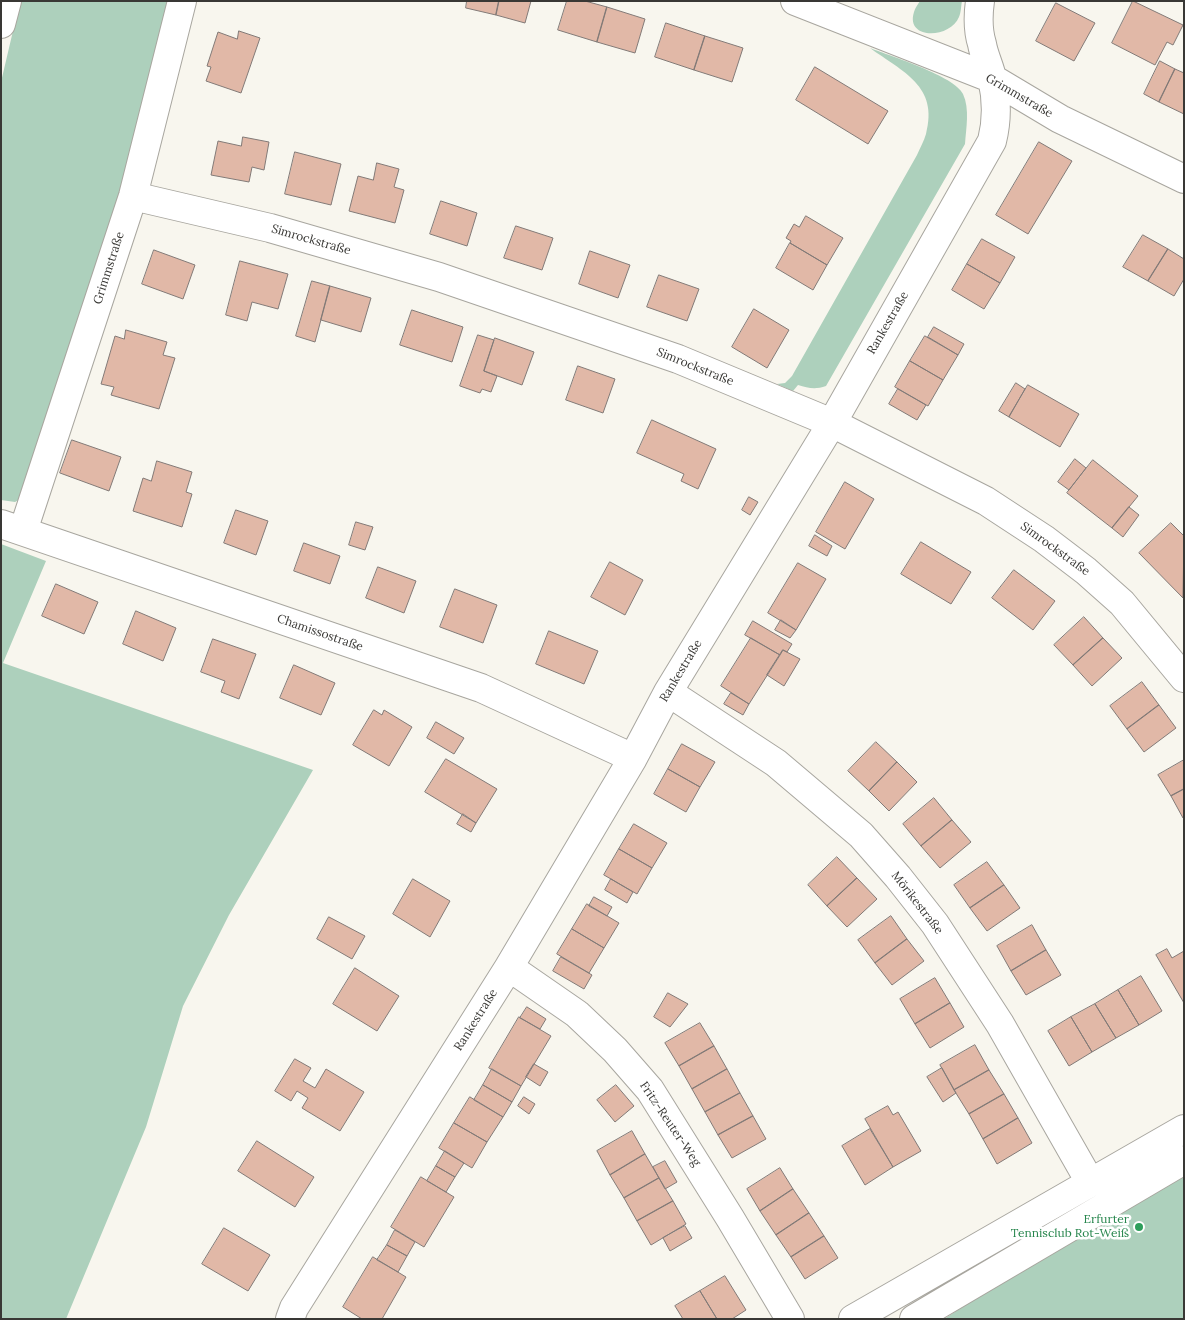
<!DOCTYPE html>
<html>
<head>
<meta charset="utf-8">
<style>
  body { margin:0 }
  #map { position:relative; width:1185px; height:1320px; overflow:hidden; background:#f8f6ee; font-family:Lora,serif }
  canvas { display:block }
  .frame { position:absolute; inset:0; border:2px solid #393835; pointer-events:none }
</style>
</head>
<body>
<div id="map">
<canvas width="1185" height="1320"></canvas>
<div class="frame"></div>
</div>
<script>
const ctx = document.querySelector('canvas').getContext('2d');
ctx.lineJoin = 'round';
function fill(path, color) { ctx.fillStyle = color; ctx.fill(path, 'evenodd'); }
function stroke(path, color, width, dash) { ctx.strokeStyle = color; ctx.lineWidth = width; ctx.lineCap = dash ? 'butt' : 'round'; ctx.setLineDash(dash || []); ctx.stroke(path); }
function write(font, color, halo, rows, align = 'center') {
  ctx.font = font + ' Lora,serif'; ctx.lineWidth = 5; ctx.setLineDash([]); ctx.textBaseline = 'middle'; ctx.strokeStyle = halo; ctx.fillStyle = color; for (const [text, x, y, turn = 0] of rows) {
    ctx.save(); ctx.translate(x, y); ctx.rotate((+turn || 0) * Math.PI / 180); ctx.textAlign = isNaN(turn) ? turn : align; if (halo) ctx.strokeText(text, 0, 0); ctx.fillText(text, 0, 0); ctx.restore();
  }
}
fill(new Path2D(`
  M 20,1 L 173,1 L 124,192 L 24,497 L 15,502 L 1,500 L 1,82 Z
  M 920,1 L 962,1 C 961,6 961,13 959,17 C 950,39 905,40 914,12 C 915,8 918,4 920,1 Z
  M 870,48 C 890,56 955,76 963,94 C 970,109 966,129 965,144 L 826,386 C 815,390 808,388 798,385 L 793,391 L 777,384 L 785,383 L 792,376 L 917,155 C 920,148 924,141 926,134 C 939,86 903,72 870,48 Z
  M 1,544 L 46,561 L 3,663 L 313,770 L 229,915 L 183,1006 L 146,1127 L 66,1319 L 1,1319 Z
  M 1184,1175 L 1184,1319 L 944,1319 L 1006,1279 Z`), '#add0bc');
const building = new Path2D(`
  M 467,1 L 499,1 L 496,15 L 466,8 Z
  M 499,1 L 531,1 L 525,23 L 496,15 Z
  M 567,1 L 585,1 L 607,7 L 597,42 L 558,30 Z
  M 1133,1 L 1183,25 L 1173,45 L 1167,42 L 1155,65 L 1112,43 Z
  M 1056,3 L 1095,23 L 1074,61 L 1036,41 Z
  M 607,7 L 645,19 L 635,53 L 597,42 Z
  M 666,23 L 705,36 L 694,70 L 655,57 Z
  M 239,31 L 260,38 L 241,93 L 206,81 L 211,67 L 207,66 L 218,32 L 237,39 Z
  M 705,36 L 743,48 L 732,82 L 694,70 Z
  M 1160,61 L 1175,69 L 1159,102 L 1144,94 Z
  M 815,67 L 888,111 L 868,144 L 796,100 Z
  M 1175,69 L 1184,73 L 1184,114 L 1159,102 Z
  M 243,137 L 269,142 L 264,170 L 252,167 L 249,182 L 211,175 L 218,141 L 241,146 Z
  M 1039,142 L 1072,161 L 1028,234 L 996,215 Z
  M 295,152 L 341,164 L 331,205 L 285,194 Z
  M 377,163 L 399,169 L 394,187 L 404,190 L 395,223 L 349,211 L 358,176 L 373,180 Z
  M 441,201 L 477,213 L 467,246 L 430,234 Z
  M 806,216 L 843,238 L 827,265 L 790,243 L 791,241 L 786,238 L 794,224 L 799,227 Z
  M 516,226 L 553,238 L 542,270 L 504,258 Z
  M 1143,235 L 1168,249 L 1148,281 L 1123,267 Z
  M 982,239 L 1015,257 L 1000,283 L 967,264 Z
  M 790,243 L 827,265 L 813,290 L 776,268 Z
  M 1168,249 L 1184,259 L 1184,279 L 1174,296 L 1148,281 Z
  M 154,250 L 195,265 L 183,299 L 142,284 Z
  M 590,251 L 630,265 L 618,298 L 579,284 Z
  M 240,261 L 288,274 L 278,309 L 252,302 L 247,321 L 226,315 Z
  M 967,264 L 1000,283 L 984,309 L 952,290 Z
  M 659,275 L 699,289 L 687,321 L 647,307 Z
  M 312,281 L 330,286 L 315,342 L 296,336 Z
  M 330,286 L 371,298 L 361,332 L 321,320 Z
  M 754,309 L 789,330 L 767,368 L 732,347 Z
  M 412,310 L 463,327 L 452,362 L 400,345 Z
  M 934,327 L 964,344 L 958,355 L 928,337 Z
  M 126,330 L 167,342 L 163,355 L 175,358 L 159,409 L 111,395 L 114,387 L 101,384 L 115,336 L 124,339 Z
  M 478,335 L 494,340 L 484,371 L 497,376 L 491,392 L 482,389 L 480,393 L 460,386 Z
  M 925,336 L 958,355 L 943,380 L 910,361 Z
  M 495,338 L 534,352 L 522,385 L 484,371 Z
  M 910,361 L 943,380 L 928,406 L 895,387 Z
  M 578,366 L 615,379 L 603,413 L 566,400 Z
  M 1016,383 L 1025,389 L 1009,417 L 999,411 Z
  M 1028,385 L 1079,414 L 1060,447 L 1009,417 Z
  M 898,389 L 926,405 L 917,420 L 889,404 Z
  M 652,420 L 716,449 L 698,489 L 681,481 L 684,474 L 637,453 Z
  M 72,440 L 121,457 L 109,491 L 60,473 Z
  M 1075,459 L 1086,468 L 1069,490 L 1058,482 Z
  M 1093,460 L 1138,496 L 1112,528 L 1067,493 Z
  M 157,461 L 192,472 L 186,492 L 192,494 L 182,527 L 133,511 L 143,478 L 151,481 Z
  M 845,482 L 874,499 L 845,549 L 816,532 Z
  M 749,497 L 758,502 L 750,515 L 742,510 Z
  M 1129,507 L 1139,515 L 1123,537 L 1112,528 Z
  M 236,510 L 268,521 L 256,555 L 224,543 Z
  M 356,522 L 373,527 L 365,550 L 349,545 Z
  M 1171,523 L 1184,536 L 1183,598 L 1139,553 Z
  M 815,535 L 832,546 L 827,556 L 809,546 Z
  M 921,542 L 971,572 L 951,604 L 901,574 Z
  M 304,543 L 340,556 L 330,584 L 294,571 Z
  M 610,562 L 643,580 L 625,615 L 591,597 Z
  M 798,563 L 826,579 L 796,630 L 768,613 Z
  M 378,567 L 416,581 L 404,613 L 366,598 Z
  M 1014,570 L 1055,601 L 1033,630 L 992,598 Z
  M 56,584 L 98,602 L 84,634 L 42,616 Z
  M 455,589 L 497,605 L 483,643 L 440,627 Z
  M 136,611 L 176,628 L 163,661 L 123,644 Z
  M 1084,617 L 1103,638 L 1073,665 L 1054,645 Z
  M 781,620 L 796,630 L 790,638 L 775,630 Z
  M 753,621 L 792,644 L 787,652 L 783,650 L 780,655 L 745,635 Z
  M 549,631 L 598,651 L 584,684 L 536,664 Z
  M 751,638 L 780,655 L 749,704 L 721,686 Z
  M 1103,638 L 1122,658 L 1092,686 L 1073,665 Z
  M 213,639 L 256,654 L 239,699 L 221,692 L 225,681 L 201,672 Z
  M 783,650 L 800,659 L 784,686 L 767,675 Z
  M 294,665 L 335,683 L 321,715 L 280,698 Z
  M 1142,682 L 1159,705 L 1127,729 L 1110,706 Z
  M 731,693 L 749,704 L 743,715 L 724,704 Z
  M 1159,705 L 1176,728 L 1144,752 L 1127,729 Z
  M 374,710 L 382,715 L 384,710 L 412,727 L 389,766 L 353,745 Z
  M 436,722 L 464,738 L 454,754 L 427,738 Z
  M 876,742 L 897,762 L 869,791 L 848,771 Z
  M 682,744 L 715,762 L 700,787 L 668,769 Z
  M 446,759 L 497,789 L 476,823 L 425,792 Z
  M 1184,760 L 1184,789 L 1171,796 L 1158,775 Z
  M 897,762 L 917,782 L 889,811 L 869,791 Z
  M 668,769 L 700,787 L 686,812 L 654,794 Z
  M 1184,789 L 1184,817 L 1183,818 L 1171,796 Z
  M 934,798 L 952,820 L 921,846 L 903,824 Z
  M 463,814 L 476,823 L 471,832 L 457,824 Z
  M 952,820 L 971,842 L 940,868 L 921,846 Z
  M 634,824 L 667,843 L 652,868 L 619,849 Z
  M 619,849 L 652,868 L 637,894 L 604,875 Z
  M 837,857 L 857,878 L 827,906 L 808,885 Z
  M 987,862 L 1004,885 L 970,908 L 954,885 Z
  M 857,878 L 877,899 L 847,927 L 827,906 Z
  M 413,879 L 450,901 L 430,937 L 393,914 Z
  M 611,879 L 633,892 L 627,903 L 605,890 Z
  M 1004,885 L 1020,908 L 987,931 L 970,908 Z
  M 594,897 L 612,907 L 607,916 L 589,906 Z
  M 587,904 L 619,923 L 604,948 L 572,929 Z
  M 891,916 L 907,939 L 875,963 L 858,940 Z
  M 329,917 L 365,936 L 352,959 L 317,939 Z
  M 1032,925 L 1046,950 L 1011,971 L 997,946 Z
  M 572,929 L 604,948 L 589,973 L 557,954 Z
  M 907,939 L 924,961 L 892,985 L 875,963 Z
  M 1167,949 L 1172,958 L 1184,951 L 1184,1003 L 1156,955 Z
  M 1046,950 L 1061,975 L 1026,995 L 1011,971 Z
  M 561,957 L 592,975 L 584,989 L 553,971 Z
  M 355,968 L 399,996 L 377,1031 L 333,1004 Z
  M 1141,976 L 1162,1011 L 1139,1025 L 1118,990 Z
  M 935,978 L 950,1003 L 915,1024 L 900,999 Z
  M 1118,990 L 1139,1025 L 1116,1038 L 1095,1004 Z
  M 668,993 L 688,1004 L 670,1027 L 654,1017 Z
  M 950,1003 L 964,1027 L 930,1048 L 915,1024 Z
  M 1095,1004 L 1116,1038 L 1092,1052 L 1071,1017 Z
  M 527,1007 L 546,1019 L 540,1029 L 520,1018 Z
  M 519,1017 L 551,1036 L 521,1086 L 489,1068 Z
  M 1071,1017 L 1092,1052 L 1069,1066 L 1048,1031 Z
  M 700,1023 L 714,1046 L 679,1066 L 665,1043 Z
  M 975,1045 L 989,1070 L 954,1090 L 940,1065 Z
  M 714,1046 L 727,1069 L 692,1089 L 679,1066 Z
  M 295,1059 L 311,1068 L 303,1081 L 315,1088 L 326,1069 L 364,1092 L 340,1131 L 302,1108 L 308,1098 L 297,1091 L 291,1101 L 275,1091 Z
  M 534,1064 L 548,1072 L 540,1086 L 526,1077 Z
  M 942,1068 L 956,1093 L 943,1102 L 927,1077 Z
  M 492,1069 L 521,1086 L 512,1102 L 483,1085 Z
  M 727,1069 L 740,1093 L 705,1112 L 692,1089 Z
  M 989,1070 L 1004,1094 L 969,1114 L 954,1090 Z
  M 483,1085 L 512,1102 L 503,1117 L 474,1100 Z
  M 616,1085 L 634,1106 L 615,1122 L 597,1100 Z
  M 740,1093 L 753,1116 L 718,1135 L 705,1112 Z
  M 1004,1094 L 1018,1118 L 983,1139 L 969,1114 Z
  M 470,1097 L 503,1117 L 487,1142 L 454,1123 Z
  M 524,1097 L 535,1104 L 529,1114 L 518,1106 Z
  M 888,1106 L 893,1115 L 898,1112 L 921,1151 L 893,1167 L 865,1119 Z
  M 753,1116 L 766,1139 L 732,1158 L 718,1135 Z
  M 1018,1118 L 1032,1143 L 997,1164 L 983,1139 Z
  M 454,1123 L 487,1142 L 472,1168 L 439,1148 Z
  M 870,1129 L 893,1167 L 865,1185 L 842,1146 Z
  M 632,1131 L 645,1154 L 610,1175 L 597,1151 Z
  M 257,1141 L 314,1177 L 295,1207 L 238,1171 Z
  M 445,1151 L 464,1163 L 455,1177 L 436,1166 Z
  M 645,1154 L 659,1178 L 624,1198 L 610,1175 Z
  M 665,1161 L 677,1182 L 665,1189 L 653,1167 Z
  M 436,1166 L 455,1177 L 446,1192 L 427,1181 Z
  M 780,1168 L 793,1189 L 760,1211 L 747,1189 Z
  M 421,1177 L 454,1197 L 424,1247 L 391,1227 Z
  M 659,1178 L 673,1201 L 637,1221 L 624,1198 Z
  M 793,1189 L 809,1213 L 776,1235 L 760,1211 Z
  M 673,1201 L 686,1224 L 651,1245 L 637,1221 Z
  M 809,1213 L 824,1236 L 791,1257 L 776,1235 Z
  M 685,1226 L 692,1238 L 670,1251 L 663,1238 Z
  M 224,1228 L 270,1255 L 248,1291 L 202,1264 Z
  M 395,1230 L 415,1242 L 407,1256 L 387,1245 Z
  M 824,1236 L 838,1258 L 805,1279 L 791,1257 Z
  M 387,1245 L 407,1256 L 398,1272 L 377,1260 Z
  M 373,1257 L 406,1277 L 382,1319 L 362,1319 L 343,1307 Z
  M 725,1276 L 746,1310 L 732,1319 L 717,1319 L 700,1291 Z
  M 700,1291 L 717,1319 L 683,1319 L 675,1306 Z`);
fill(building, '#e1b8a7');
stroke(building, '#827a77', 1);
const street = new Path2D(`
  M 795,1 L 993,79 L 1060,119 L 1184,179
  M 1,24 L 7,1
  M 133,196 L 270,228 L 439,277 L 678,359 L 832,423 L 986,501 L 1044,539 L 1086,571 L 1122,603 L 1184,678
  M 1,524 L 481,688 L 633,758
  M 23,531 L 133,196 L 182,1
  M 668,692 L 776,763 L 861,835 L 898,877 L 935,924 L 1000,1024 L 1090,1182
  M 509,967 L 577,1014 L 615,1050 L 650,1090 L 730,1218 L 790,1319
  M 290,1319 L 294,1308 L 509,967 L 633,758 L 668,692 L 832,423 L 992,141 C 997,121 997,99 992,78 C 990,67 984,56 982,44 C 978,31 978,15 980,1`);
const secondary = new Path2D(`
  M 853,1319 L 1184,1129
  M 914,1319 L 1184,1160`);
stroke(street, '#a8a69f', 30);
stroke(secondary, '#a8a69f', 30);
stroke(street, '#fff', 28);
stroke(secondary, '#fff', 28);
for (const [x, y, r, color] of [
  [1139,1227,5,"#2e9e5b"]
]) { const dot = new Path2D(); dot.arc(x, y, r, 0, 2 * Math.PI); ctx.fillStyle = color; ctx.fill(dot); stroke(dot, '#fff', 2); }
write('12px', '#393835', '#fff', [
  ["Grimmstraße",1019,96,30],
  ["Simrockstraße",311,240,16],
  ["Grimmstraße",109,268,-72],
  ["Rankestraße",888,323,-60],
  ["Simrockstraße",695,367,22],
  ["Simrockstraße",1055,549,36],
  ["Chamissostraße",320,633,19],
  ["Rankestraße",681,671,-59],
  ["Mörikestraße",917,903,52],
  ["Rankestraße",476,1020,-58],
  ["Fritz-Reuter-Weg",670,1124,56]
]);
write('12px', '#27864d', '#fff', [
  ["Erfurter",1129,1220],
  ["Tennisclub Rot-Weiß",1129,1234]
], 'right');
</script>
</body>
</html>
